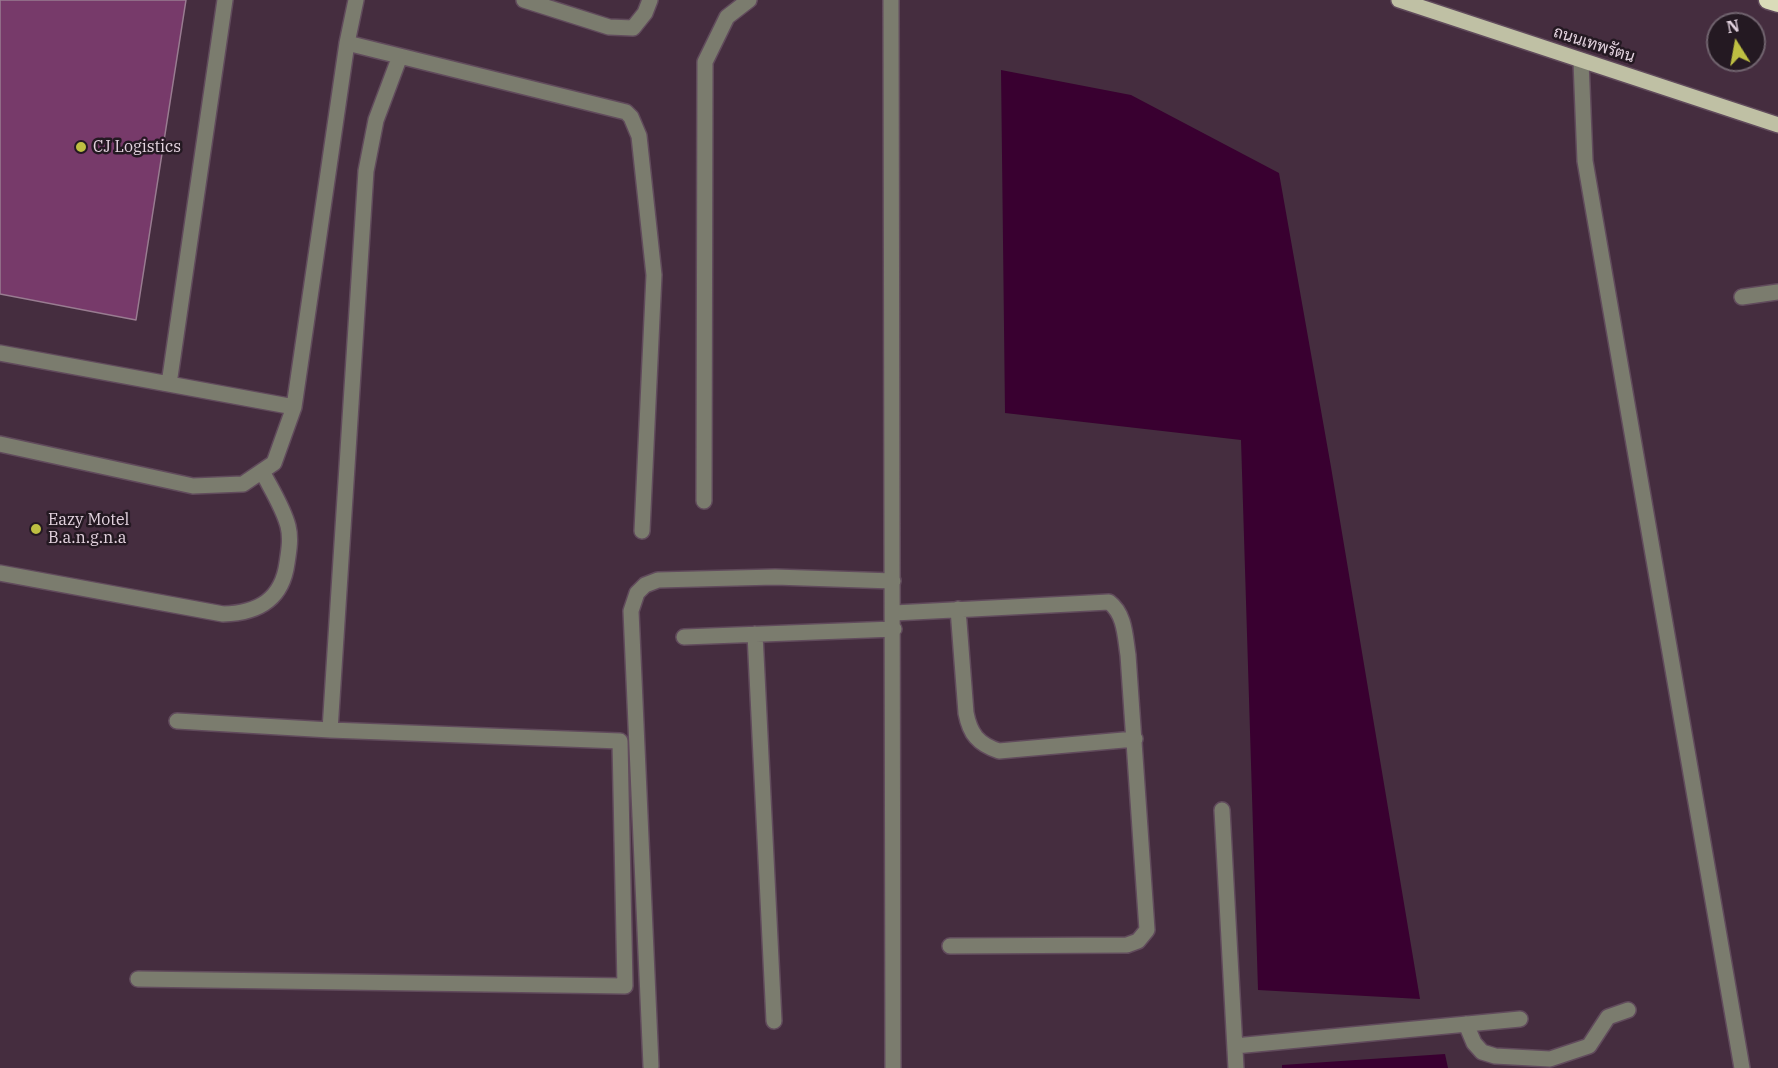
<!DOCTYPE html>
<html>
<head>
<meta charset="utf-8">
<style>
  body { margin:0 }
  #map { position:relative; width:1778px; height:1068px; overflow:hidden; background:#452d3f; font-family:"IBM Plex Serif",serif }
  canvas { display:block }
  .north { position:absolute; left:1706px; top:12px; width:60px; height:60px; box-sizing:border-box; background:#241922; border:2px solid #70636e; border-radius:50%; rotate:349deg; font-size:16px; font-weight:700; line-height:24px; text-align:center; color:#e3d3df }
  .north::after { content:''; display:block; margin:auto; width:21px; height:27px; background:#bebf42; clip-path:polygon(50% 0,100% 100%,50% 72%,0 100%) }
</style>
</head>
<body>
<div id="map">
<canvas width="1778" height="1068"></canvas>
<div class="north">N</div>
</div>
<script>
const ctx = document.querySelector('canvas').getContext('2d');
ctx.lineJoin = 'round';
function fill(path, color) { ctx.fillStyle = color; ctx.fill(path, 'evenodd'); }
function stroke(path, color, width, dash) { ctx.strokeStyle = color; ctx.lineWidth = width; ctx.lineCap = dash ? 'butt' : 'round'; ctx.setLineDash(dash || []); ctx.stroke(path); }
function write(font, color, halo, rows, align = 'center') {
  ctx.font = font + ' "IBM Plex Serif",Sarabun,serif'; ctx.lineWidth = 5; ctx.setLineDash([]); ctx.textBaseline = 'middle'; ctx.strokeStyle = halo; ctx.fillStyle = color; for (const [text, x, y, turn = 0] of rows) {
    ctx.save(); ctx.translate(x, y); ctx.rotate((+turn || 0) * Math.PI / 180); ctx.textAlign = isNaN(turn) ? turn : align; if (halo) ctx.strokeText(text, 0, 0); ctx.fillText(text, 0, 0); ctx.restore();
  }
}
fill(new Path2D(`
  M 1001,70 L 1131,95 L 1279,173 L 1331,467 L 1420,999 L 1258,990 L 1241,440 L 1005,413 Z
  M 1445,1054 L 1448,1068 L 1282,1068 L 1282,1065 Z`), '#390030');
const building = new Path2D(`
  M 0,0 L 186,0 L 136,320 L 0,294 Z`);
fill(building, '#773a6a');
stroke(building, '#997c91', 1.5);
const minor = new Path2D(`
  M 524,0 L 609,27 L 633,28 L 645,13 L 650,0
  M 891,0 L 893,1068
  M 347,43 L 626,112 L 631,117 L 639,136 L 654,275 L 642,531
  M 1581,61 L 1585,161 L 1742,1068
  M 1742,297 L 1778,292
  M 0,353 L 294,407
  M 169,384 L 225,0
  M 0,444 L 193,486 L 243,484 L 274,463 L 294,407 L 347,43 L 356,0
  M 704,501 L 705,62 L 727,17 L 749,0
  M 0,573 L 223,614 C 258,613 282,600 287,563 C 289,550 291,538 288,526 C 283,507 271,489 262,471
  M 958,609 L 966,713 C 970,734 978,744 999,751 L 1135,739
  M 894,613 L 1109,602 C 1125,614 1125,636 1128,655 L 1147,930 L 1138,941 L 1127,945 L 950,946
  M 755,634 L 774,1021
  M 684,637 L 894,629
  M 330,730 L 366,171 L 376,120 L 400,56
  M 1222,810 L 1236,1068
  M 138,979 L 625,986 L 620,741 L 330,730 L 177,721
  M 1466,1024 L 1474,1043 L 1482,1052 L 1495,1056 L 1550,1059 L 1589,1046 L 1608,1017 L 1628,1010
  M 1235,1046 L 1520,1019
  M 651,1066 L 631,611 L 637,593 L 645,585 L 658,580 L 775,577 L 893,581`);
const major = new Path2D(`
  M 1399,0 L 1778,125`);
const highway = new Path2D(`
  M 1768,0 L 1778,3`);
stroke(minor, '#614b5c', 18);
stroke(major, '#614b5c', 18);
stroke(highway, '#614b5c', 21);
stroke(minor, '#7b7c6e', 15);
stroke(major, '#bfc0a4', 15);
stroke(highway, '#dadcb9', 18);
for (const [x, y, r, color] of [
  [81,147,6,"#bebf42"],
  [36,529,6,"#bebf42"]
]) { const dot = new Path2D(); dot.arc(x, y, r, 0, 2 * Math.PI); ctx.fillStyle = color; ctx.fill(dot); stroke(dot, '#241922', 2); }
write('16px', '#e3d3df', '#241922', [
  ["ถนนเทพรัตน",1594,45,18]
]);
write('16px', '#e3d3df', '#241922', [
  ["CJ Logistics",93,147],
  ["Eazy Motel",48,520],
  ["B.a.n.g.n.a",48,538]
], 'left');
</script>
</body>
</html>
